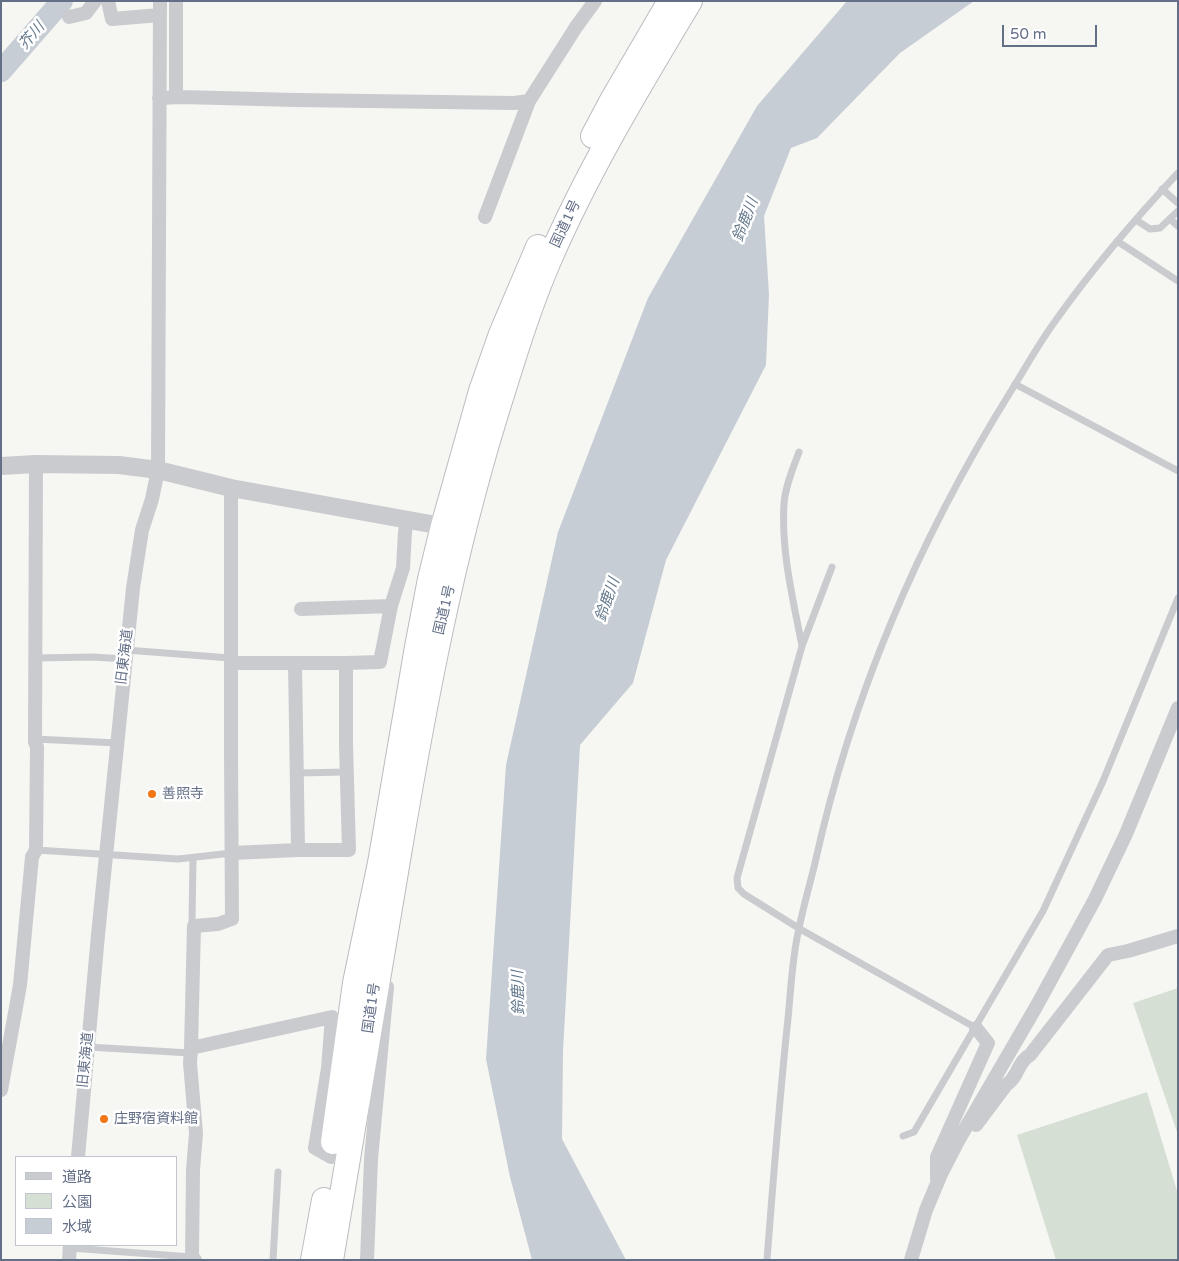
<!DOCTYPE html>
<html>
<head>
<meta charset="utf-8">
<style>
  body { margin:0 }
  #map { position:relative; width:1179px; height:1261px; overflow:hidden; background:#f6f7f3; font-family:"Varela Round","Noto Sans JP",sans-serif }
  canvas { display:block }
  .frame { position:absolute; inset:0; border:2px solid #636f87; pointer-events:none }
  .legend { position:absolute; left:15px; top:1156px; width:162px; height:90px; box-sizing:border-box; background:#fff; border:1px solid #c1c5cf; margin:0; padding:6px 9px; list-style:none; font-size:15px; color:#636f87 }
  .legend li { display:flex; align-items:center; gap:10px; height:25px }
  .legend b { width:25px; border:1px solid #c1c5cf }
  .scale { position:absolute; left:1002px; top:25px; width:95px; height:22px; box-sizing:border-box; border:2px solid #636f87; border-top:0; padding-left:6px; font-size:15px; line-height:18px; white-space:nowrap; color:#636f87; -webkit-text-stroke:4px #fff; paint-order:stroke }
</style>
</head>
<body>
<div id="map">
<canvas width="1179" height="1261"></canvas>
<div class="frame"></div>
<ul class="legend">
<li><b style="height:6px;background:#c9cbcf"></b>道路</li>
<li><b style="height:14px;background:#d6dfd4"></b>公園</li>
<li><b style="height:14px;background:#c6cdd4"></b>水域</li>
</ul>
<div class="scale">50 m</div>
</div>
<script>
const ctx = document.querySelector('canvas').getContext('2d');
ctx.lineJoin = 'round';
function fill(path, color) { ctx.fillStyle = color; ctx.fill(path, 'evenodd'); }
function stroke(path, color, width, dash) { ctx.strokeStyle = color; ctx.lineWidth = width; ctx.lineCap = dash ? 'butt' : 'round'; ctx.setLineDash(dash || []); ctx.stroke(path); }
function write(font, color, halo, rows, align = 'center') {
  ctx.font = font + ' "Varela Round","Noto Sans JP",sans-serif'; ctx.lineWidth = 5; ctx.setLineDash([]); ctx.textBaseline = 'middle'; ctx.strokeStyle = halo; ctx.fillStyle = color; for (const [text, x, y, turn = 0] of rows) {
    ctx.save(); ctx.translate(x, y); ctx.rotate((+turn || 0) * Math.PI / 180); ctx.textAlign = isNaN(turn) ? turn : align; if (halo) ctx.strokeText(text, 0, 0); ctx.fillText(text, 0, 0); ctx.restore();
  }
}
fill(new Path2D(`
  M 1178,988 L 1178,1135 L 1133,1003 Z
  M 1147,1092 L 1178,1194 L 1178,1260 L 1056,1260 L 1017,1135 Z`), '#d6dfd4');
fill(new Path2D(`
  M 847,1 L 974,1 L 900,53 L 817,138 L 791,148 L 764,216 L 769,294 L 766,365 L 666,560 L 633,683 L 580,745 L 563,1051 L 562,1139 L 626,1260 L 532,1260 L 510,1177 L 486,1059 L 506,765 L 558,532 L 648,298 L 757,106 Z`), '#c6cdd4');
stroke(new Path2D(`
  M 1,71 L 62,1`), '#c6cdd4', 22);
const trunk = new Path2D(`
  M 593,136 L 611,102 L 670,1
  M 333,1142 L 355,983 L 380,863 L 417,647 L 430,579 L 443,526 L 481,391 L 501,334 L 538,247
  M 313,1260 L 324,1200
  M 331,1260 C 353,1122 377,985 400,848 C 425,700 452,557 496,414 C 512,363 527,312 548,263 C 587,172 639,86 690,1`);
stroke(trunk, '#babcc0', 26);
stroke(new Path2D(`
  M 1162,189 L 1178,203
  M 1170,219 L 1178,226
  M 1136,220 L 1150,229 L 1160,228 L 1178,211
  M 1117,241 L 1178,281
  M 1015,384 L 1178,471
  M 799,452 C 793,468 785,487 784,504 C 781,551 793,599 802,646
  M 832,567 L 802,646 L 737,878 L 738,888 L 744,894 L 800,929 L 976,1028
  M 126,650 L 230,658
  M 35,658 L 93,657 L 125,659
  M 35,739 L 117,743
  M 297,773 L 346,772
  M 36,850 L 178,859 L 232,853
  M 193,858 L 192,922 L 194,926
  M 88,1047 L 190,1053
  M 903,1136 L 914,1132 L 1043,911 L 1103,781 L 1178,598
  M 70,1248 L 192,1257
  M 273,1260 L 278,1172
  M 767,1260 C 773,1182 779,1105 787,1028 C 790,1002 791,976 795,950 C 799,921 808,892 815,863 C 852,695 920,537 1011,391 C 1026,367 1039,343 1056,320 C 1093,268 1134,220 1178,173`), '#c9cbcf', 7);
stroke(new Path2D(`
  M 108,1 L 112,19 L 160,15
  M 176,1 L 176,97
  M 69,17 L 86,13 L 95,1
  M 159,98 L 182,97 L 295,100 L 514,103 L 529,101
  M 485,217 L 529,101 L 576,27 L 595,1
  M 301,609 L 391,606
  M 231,663 L 346,663 L 346,745 L 349,850 L 298,850 L 232,853
  M 295,663 L 298,850
  M 346,663 L 380,662 L 391,606 L 403,568 L 405,532 L 407,520
  M 191,1048 L 194,926 L 218,924 L 232,919 L 231,753 L 231,488
  M 1,1090 L 20,985 L 32,857 L 36,850 L 37,747 L 35,742 L 36,464
  M 976,1125 L 1006,1085 C 1018,1078 1018,1061 1030,1055 L 1108,955 L 1128,951 L 1178,936
  M 78,1157 L 98,935 L 133,588 L 142,530 L 152,499 L 158,470 L 160,1
  M 937,1179 L 937,1157 L 988,1043 L 976,1028
  M 69,1260 L 70,1245
  M 195,1260 L 192,1257 L 193,1170 L 196,1133 L 190,1063 L 191,1048 L 332,1017 L 328,1068 L 315,1148 L 331,1157
  M 367,1260 L 371,1159 L 387,987
  M 911,1260 L 926,1210 L 941,1174 L 958,1141 L 1036,1007 L 1095,899 L 1126,834 L 1178,708`), '#c9cbcf', 14);
stroke(new Path2D(`
  M 1,466 L 36,464 L 119,465 L 158,470 L 231,488 L 453,528`), '#c9cbcf', 18);
stroke(trunk, '#fff', 24);
for (const [x, y, r, color] of [
  [152,794,5,"#f37717"],
  [104,1119,5,"#f37717"]
]) { const dot = new Path2D(); dot.arc(x, y, r, 0, 2 * Math.PI); ctx.fillStyle = color; ctx.fill(dot); stroke(dot, '#fff', 2); }
write('14px', '#636f87', '#fff', [
  ["国道1号",566,224,-65],
  ["国道1号",445,610,-77],
  ["旧東海道",125,657,-83],
  ["国道1号",372,1008,-82],
  ["旧東海道",86,1060,-84]
]);
write('14px', '#636f87', '#fff', [
  ["善照寺",162,794],
  ["庄野宿資料館",114,1119]
], 'left');
write('italic 15px', '#63788b', '#fff', [
  ["芥川",32,36,-49],
  ["鈴鹿川",746,220,-69],
  ["鈴鹿川",608,600,-71],
  ["鈴鹿川",519,993,-92]
]);
</script>
</body>
</html>
